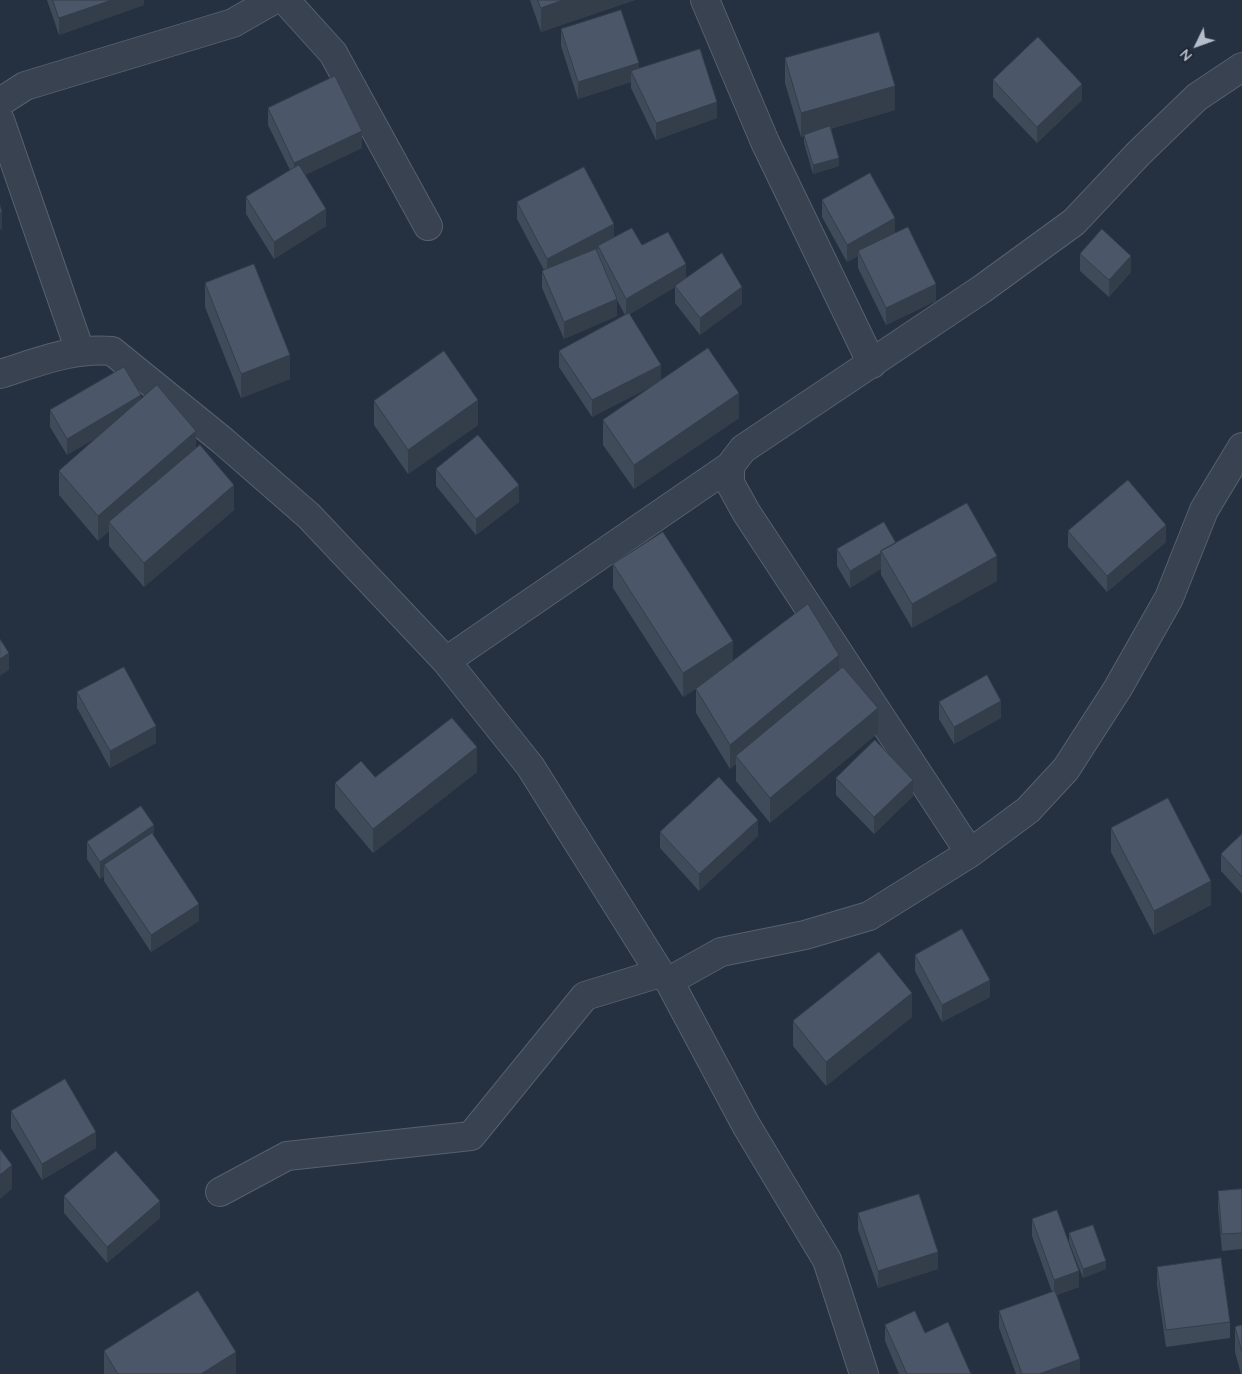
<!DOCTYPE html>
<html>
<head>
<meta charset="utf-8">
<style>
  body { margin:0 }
  #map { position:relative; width:1242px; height:1374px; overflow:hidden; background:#253040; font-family:Quicksand,sans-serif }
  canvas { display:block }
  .north { position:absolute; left:1172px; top:20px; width:50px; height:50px; -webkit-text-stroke:4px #1e2735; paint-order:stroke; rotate:228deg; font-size:14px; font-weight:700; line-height:20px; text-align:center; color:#b5bdca }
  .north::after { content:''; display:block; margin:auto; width:18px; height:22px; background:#b5bdca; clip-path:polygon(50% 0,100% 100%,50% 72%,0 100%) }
</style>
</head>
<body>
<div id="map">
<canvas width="1242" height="1374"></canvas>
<div class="north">N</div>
</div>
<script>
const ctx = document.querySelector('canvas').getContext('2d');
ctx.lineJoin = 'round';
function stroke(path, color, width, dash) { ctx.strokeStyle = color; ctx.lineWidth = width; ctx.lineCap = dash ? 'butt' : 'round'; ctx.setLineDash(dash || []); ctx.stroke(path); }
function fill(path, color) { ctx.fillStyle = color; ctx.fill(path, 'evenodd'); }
const minor = new Path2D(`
  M 285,0 L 333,53 L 428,226
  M 705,0 L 765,142 L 872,364
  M 0,102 L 25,86 L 233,23 L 273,0
  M 0,120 L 80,351
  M 0,374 C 36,363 74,347 112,351 L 223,441 L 309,516 L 446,661 L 530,766 L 660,973 L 669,981 L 746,1125 L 827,1260 L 864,1374
  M 446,661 L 730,466
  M 970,853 L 746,512 L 730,483 L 730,466 L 743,449 L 982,289 L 1074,222 L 1139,153 L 1197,97 L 1242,67
  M 669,981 L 721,952 L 805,935 L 869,916 L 970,853 L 1028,810 L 1066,769 L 1118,688 L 1169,598 L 1204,510 L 1242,447
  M 220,1192 L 287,1156 L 471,1136 L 585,996 L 660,973`);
stroke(minor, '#57606d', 30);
stroke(minor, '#394250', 28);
fill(new Path2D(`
  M 47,0 L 144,0 L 144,5 L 59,35 Z
  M 530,0 L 635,0 L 541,32 Z
  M 561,29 L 639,69 L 717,118 L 656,140 L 631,88 L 631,82 L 578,99 L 561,46 Z
  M 785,58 L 895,110 L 830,129 L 839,166 L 813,174 L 804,143 L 804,136 L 801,137 L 785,83 Z
  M 993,80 L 1082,100 L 1037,143 L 993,97 Z
  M 268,108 L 362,148 L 305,175 L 326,226 L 274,259 L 246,214 L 246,197 L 290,170 L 268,125 Z
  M 822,200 L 895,234 L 936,301 L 886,325 L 858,268 L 858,256 L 847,262 L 822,217 Z
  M 517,202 L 614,237 L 642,245 L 686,278 L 742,304 L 700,335 L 675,303 L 675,287 L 630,314 L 661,381 L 739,418 L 634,489 L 603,445 L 603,420 L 654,385 L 592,417 L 559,367 L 559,351 L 625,315 L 617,300 L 617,316 L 564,339 L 542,288 L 542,271 L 544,270 L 517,219 Z
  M 1080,254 L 1131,272 L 1109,297 L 1080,271 Z
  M 205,283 L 290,379 L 241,398 L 205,307 Z
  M 141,399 L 196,448 L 234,510 L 144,587 L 109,546 L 109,531 L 98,541 L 59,495 L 59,471 L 96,438 L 67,455 L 50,427 L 50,410 Z
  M 374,401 L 478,425 L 408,474 L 374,425 Z
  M 436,469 L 519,502 L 476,535 L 436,486 Z
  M 1068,531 L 1166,542 L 1107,592 L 1068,547 Z
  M 896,543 L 997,581 L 912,628 L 881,575 L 881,569 L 850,588 L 837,566 L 837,549 Z
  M 613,564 L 733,661 L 839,670 L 878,733 L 770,823 L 736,781 L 736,764 L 730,769 L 696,713 L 696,689 L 683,697 L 613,588 Z
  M 77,692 L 156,743 L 110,768 L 77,708 Z
  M 939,702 L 1001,718 L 954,744 L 939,719 Z
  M 477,772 L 373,853 L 335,808 L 335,783 L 375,777 Z
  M 836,778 L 913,796 L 874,834 L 836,795 Z
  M 1111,828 L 1211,905 L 1154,935 L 1111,852 Z
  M 660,832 L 758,836 L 699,891 L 660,848 Z
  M 1242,834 L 1242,894 L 1221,871 L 1221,854 Z
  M 154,836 L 199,921 L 151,952 L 104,881 L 104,876 L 100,879 L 87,859 L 87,842 Z
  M 915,955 L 990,997 L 942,1022 L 915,971 Z
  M 912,1017 L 826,1086 L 793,1046 L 793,1021 Z
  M 11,1111 L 96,1148 L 42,1180 L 11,1128 Z
  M 1242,1189 L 1242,1249 L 1222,1251 L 1218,1208 L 1218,1191 Z
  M 64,1196 L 160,1218 L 107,1263 L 64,1213 Z
  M 858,1213 L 938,1269 L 878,1288 L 858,1230 Z
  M 1032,1219 L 1079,1287 L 1057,1295 L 1080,1374 L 1016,1374 L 999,1328 L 999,1311 L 1052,1292 L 1032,1236 Z
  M 1069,1233 L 1106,1269 L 1083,1278 L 1069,1242 Z
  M 1157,1267 L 1230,1322 L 1230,1338 L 1166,1347 L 1157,1284 Z
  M 885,1325 L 925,1333 L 971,1374 L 899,1374 L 885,1341 Z
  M 1242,1325 L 1242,1374 L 1241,1374 L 1235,1352 L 1235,1327 Z
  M 104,1351 L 236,1374 L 104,1374 Z`), '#404b5a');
fill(new Path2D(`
  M 112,0 L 144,0 L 144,5 L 59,35 L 59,18 Z
  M 563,0 L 635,0 L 541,32 L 541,8 Z
  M 639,63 L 639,79 L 631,71 L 631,82 L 578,99 L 578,82 Z
  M 1082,84 L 1082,100 L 1037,143 L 1037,127 Z
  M 895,86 L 895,110 L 801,137 L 801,113 Z
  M 717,102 L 717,118 L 656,140 L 656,123 Z
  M 362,131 L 362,148 L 294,180 L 294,163 Z
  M 839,158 L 839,166 L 813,174 L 813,165 Z
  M 326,209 L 326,226 L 274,259 L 274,242 Z
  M 2,212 L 2,229 L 0,230 L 0,213 Z
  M 895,218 L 895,235 L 858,251 L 858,256 L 847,262 L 847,245 Z
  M 614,224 L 614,241 L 598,246 L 598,249 L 547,275 L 547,259 Z
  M 1131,256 L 1131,272 L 1109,297 L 1109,280 Z
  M 686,264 L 686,281 L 626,316 L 626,299 Z
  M 936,284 L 936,301 L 886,325 L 886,308 Z
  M 742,287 L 742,304 L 700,335 L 700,318 Z
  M 617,299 L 617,316 L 564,339 L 564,322 Z
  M 290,355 L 290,379 L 241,398 L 241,374 Z
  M 661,365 L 661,382 L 592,417 L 592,400 Z
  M 739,393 L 739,418 L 634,489 L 634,465 Z
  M 141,395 L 141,412 L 67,455 L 67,439 Z
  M 478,400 L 478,425 L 408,474 L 408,450 Z
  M 196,431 L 196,455 L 109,522 L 109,531 L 98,541 L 98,516 Z
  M 234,485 L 234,510 L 144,587 L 144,563 Z
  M 519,485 L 519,502 L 476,535 L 476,519 Z
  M 1166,525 L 1166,542 L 1107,592 L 1107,576 Z
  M 881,553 L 881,569 L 850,588 L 850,571 Z
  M 997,556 L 997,581 L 912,628 L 912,604 Z
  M 733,641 L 733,665 L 683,697 L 683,673 Z
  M 9,653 L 9,670 L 0,676 L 0,659 Z
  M 839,655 L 839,680 L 736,756 L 736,764 L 730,769 L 730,745 Z
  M 1001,701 L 1001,718 L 954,744 L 954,727 Z
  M 878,708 L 878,733 L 770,823 L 770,798 Z
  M 156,726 L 156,743 L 110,768 L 110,751 Z
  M 477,747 L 477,772 L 373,853 L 373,829 Z
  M 913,780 L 913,796 L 874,834 L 874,817 Z
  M 758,820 L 758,836 L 699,891 L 699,874 Z
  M 154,825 L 154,842 L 104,865 L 104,876 L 100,879 L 100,862 Z
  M 1211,881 L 1211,905 L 1154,935 L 1154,911 Z
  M 199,904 L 199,921 L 151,952 L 151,935 Z
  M 990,980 L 990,997 L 942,1022 L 942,1005 Z
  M 912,993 L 912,1017 L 826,1086 L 826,1062 Z
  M 96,1132 L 96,1148 L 42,1180 L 42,1164 Z
  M 12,1165 L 12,1189 L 0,1199 L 0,1175 Z
  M 160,1201 L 160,1218 L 107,1263 L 107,1247 Z
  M 938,1252 L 938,1269 L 878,1288 L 878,1271 Z
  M 1106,1261 L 1106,1269 L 1083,1278 L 1083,1269 Z
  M 1079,1271 L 1079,1287 L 1054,1296 L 1054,1280 Z
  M 236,1352 L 236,1374 L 201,1374 Z
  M 1080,1359 L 1080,1374 L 1039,1374 Z`), '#343d4a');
const building = new Path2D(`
  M 53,0 L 112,0 L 59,18 Z
  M 538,0 L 563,0 L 541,8 Z
  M 621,10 L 639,63 L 578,82 L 561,29 Z
  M 879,32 L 895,86 L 801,113 L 785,58 Z
  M 1038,37 L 1082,84 L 1037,127 L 993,80 Z
  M 700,49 L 717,102 L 656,123 L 631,71 Z
  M 335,76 L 362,131 L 294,163 L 268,108 Z
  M 830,126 L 839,158 L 813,165 L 804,135 Z
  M 299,165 L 326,209 L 274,242 L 246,197 Z
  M 584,167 L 614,224 L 547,259 L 517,202 Z
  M 870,173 L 895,218 L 847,245 L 822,200 Z
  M 0,205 L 2,212 L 0,213 Z
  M 908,227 L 936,284 L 886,308 L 858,251 Z
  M 632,228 L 642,245 L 668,232 L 686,264 L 626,299 L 598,246 Z
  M 1102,229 L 1131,256 L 1109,280 L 1080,254 Z
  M 596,249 L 617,299 L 564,322 L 542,271 Z
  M 722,253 L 742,287 L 700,318 L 675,286 Z
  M 254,264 L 290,355 L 241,374 L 205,283 Z
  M 629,313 L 661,365 L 592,400 L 559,351 Z
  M 708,348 L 739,393 L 634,465 L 603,420 Z
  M 444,351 L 478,400 L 408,450 L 374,401 Z
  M 124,367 L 141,395 L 67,439 L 50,410 Z
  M 157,385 L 196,431 L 98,516 L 59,471 Z
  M 478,435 L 519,485 L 476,519 L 436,469 Z
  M 200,445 L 234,485 L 144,563 L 109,522 Z
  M 1128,480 L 1166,525 L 1107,576 L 1068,531 Z
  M 967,503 L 997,556 L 912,604 L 881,551 Z
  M 884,522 L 896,543 L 881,551 L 881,553 L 850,571 L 837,549 Z
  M 663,532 L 733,641 L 683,673 L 613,564 Z
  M 808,604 L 839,655 L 730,745 L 696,689 Z
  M 0,639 L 9,653 L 0,659 Z
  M 124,667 L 156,726 L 110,751 L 77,692 Z
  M 843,667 L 878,708 L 770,798 L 736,756 Z
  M 987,675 L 1001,701 L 954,727 L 939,702 Z
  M 452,718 L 477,747 L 373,829 L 335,783 L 361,761 L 375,777 Z
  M 875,740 L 913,780 L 874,817 L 836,778 Z
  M 719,777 L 758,820 L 699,874 L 660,832 Z
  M 1168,798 L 1211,881 L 1154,911 L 1111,828 Z
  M 141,806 L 154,825 L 100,862 L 87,842 Z
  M 152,833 L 199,904 L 151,935 L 104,865 Z
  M 1242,834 L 1242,877 L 1221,854 Z
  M 962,929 L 990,980 L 942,1005 L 915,955 Z
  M 879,952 L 912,993 L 826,1062 L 793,1021 Z
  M 65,1079 L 96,1132 L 42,1164 L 11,1111 Z
  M 0,1149 L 12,1165 L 0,1175 Z
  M 116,1151 L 160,1201 L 107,1247 L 64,1196 Z
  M 1242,1189 L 1242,1233 L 1222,1234 L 1218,1191 Z
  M 919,1194 L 938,1252 L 878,1271 L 858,1213 Z
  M 1057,1210 L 1079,1271 L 1054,1280 L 1032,1219 Z
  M 1093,1225 L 1106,1261 L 1083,1269 L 1069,1233 Z
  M 1221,1258 L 1230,1322 L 1166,1330 L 1157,1267 Z
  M 198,1291 L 236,1352 L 201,1374 L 118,1374 L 104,1351 Z
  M 1055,1291 L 1080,1359 L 1039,1374 L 1022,1374 L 999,1311 Z
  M 915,1311 L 925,1333 L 948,1322 L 971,1374 L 907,1374 L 885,1325 Z
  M 1242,1325 L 1242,1352 L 1235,1327 Z`);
fill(building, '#4b5769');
stroke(building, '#343d4a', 1);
</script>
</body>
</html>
